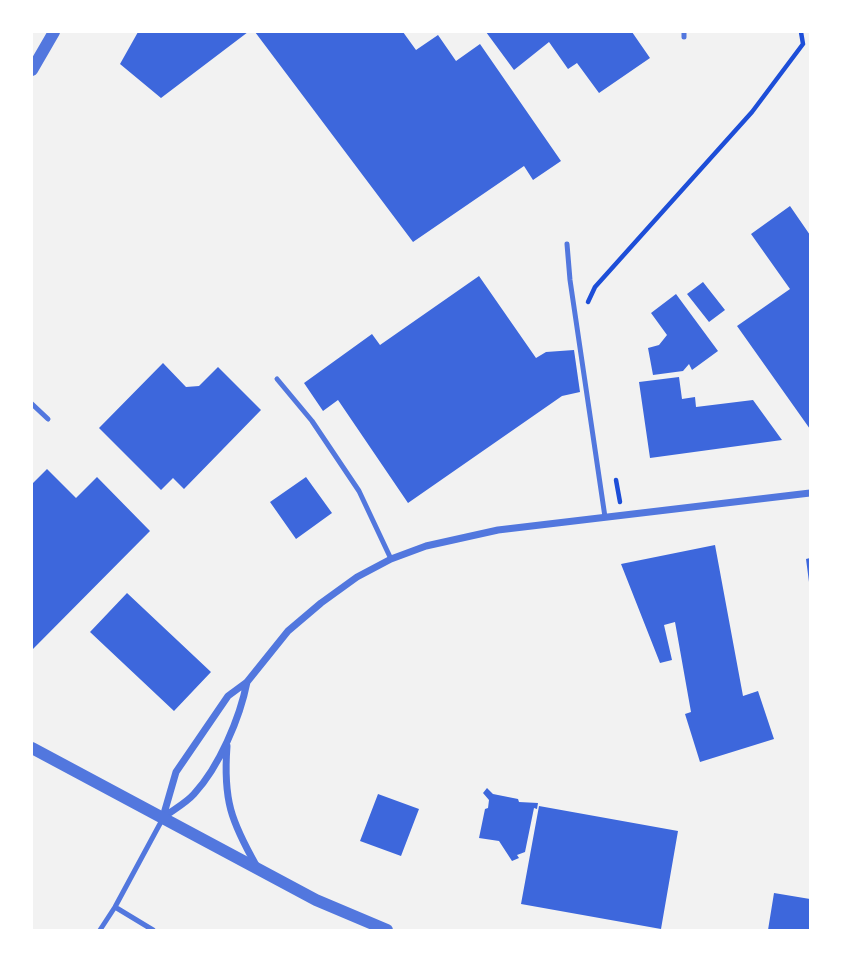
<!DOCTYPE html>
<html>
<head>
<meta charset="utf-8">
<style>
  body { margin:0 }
  #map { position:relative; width:842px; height:962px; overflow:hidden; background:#f2f2f2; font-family:Cabin,sans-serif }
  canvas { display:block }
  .frame { position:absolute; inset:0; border:33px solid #fff; pointer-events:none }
</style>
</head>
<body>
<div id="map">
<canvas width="842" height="962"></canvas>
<div class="frame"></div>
</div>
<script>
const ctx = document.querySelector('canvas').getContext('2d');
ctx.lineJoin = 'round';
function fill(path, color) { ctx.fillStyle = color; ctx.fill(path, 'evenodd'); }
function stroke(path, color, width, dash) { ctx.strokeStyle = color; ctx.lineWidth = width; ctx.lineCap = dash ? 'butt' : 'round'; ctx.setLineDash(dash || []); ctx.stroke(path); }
fill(new Path2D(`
  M 138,32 L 248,32 L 161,98 L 120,64 Z
  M 255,32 L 403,32 L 416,50 L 438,35 L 456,61 L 480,44 L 561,161 L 533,180 L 524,166 L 413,242 Z
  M 486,32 L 632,32 L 650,58 L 599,93 L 577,63 L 568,69 L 549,42 L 514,70 Z
  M 790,206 L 810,235 L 810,429 L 737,326 L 790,289 L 751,234 Z
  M 479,276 L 536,358 L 546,352 L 574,350 L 580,392 L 562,396 L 408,503 L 338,400 L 323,411 L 304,383 L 372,334 L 380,345 Z
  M 703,282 L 725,310 L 709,322 L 687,294 Z
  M 676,294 L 718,351 L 692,370 L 689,364 L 683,371 L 653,375 L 648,348 L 659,345 L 667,335 L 651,313 Z
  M 163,363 L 186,387 L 199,386 L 218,367 L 261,410 L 184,489 L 173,478 L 161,490 L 99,428 Z
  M 679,377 L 682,399 L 695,397 L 696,407 L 753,400 L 782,440 L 650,458 L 639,382 Z
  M 47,469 L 76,498 L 97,477 L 150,531 L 32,650 L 32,484 Z
  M 306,477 L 332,513 L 296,539 L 270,502 Z
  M 715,545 L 743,696 L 758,691 L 774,739 L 700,762 L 685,714 L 691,712 L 675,622 L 664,625 L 672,660 L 660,663 L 621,564 Z
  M 810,558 L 810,582 L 809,582 L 806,559 Z
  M 127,593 L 211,672 L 174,711 L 90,632 Z
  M 487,788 L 493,794 L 518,799 L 519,802 L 538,803 L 537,809 L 534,808 L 525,852 L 517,855 L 519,858 L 512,861 L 499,841 L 479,838 L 485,809 L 488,808 L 489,800 L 483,793 Z
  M 378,794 L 419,809 L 401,856 L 360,841 Z
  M 539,806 L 678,831 L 661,929 L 521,904 Z
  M 774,893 L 810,899 L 810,930 L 768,930 Z`), '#3d67dc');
stroke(new Path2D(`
  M 588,302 L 595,287 L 752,112 L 803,44 L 801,32
  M 616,480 L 620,502`), '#1d4ed8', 4.5);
stroke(new Path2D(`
  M 684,37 L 684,32
  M 567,244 L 570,280 L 605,517
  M 277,379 L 312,421 L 359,491 L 391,559
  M 32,404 L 48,419
  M 115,907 L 153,930
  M 100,930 L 115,907 L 162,820`), '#5277de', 5);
stroke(new Path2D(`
  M 227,746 C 223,800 231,821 257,867
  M 163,817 L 176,772 L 228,696 L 247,682 L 288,631 L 321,603 L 357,577 L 391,559 L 426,546 L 498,530 L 810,493
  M 164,817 C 173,810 186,803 194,794 C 219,767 240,718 247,682`), '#5277de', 7);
stroke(new Path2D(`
  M 32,70 L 54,32
  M 32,748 L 316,900 L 387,930`), '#5277de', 12);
</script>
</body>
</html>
